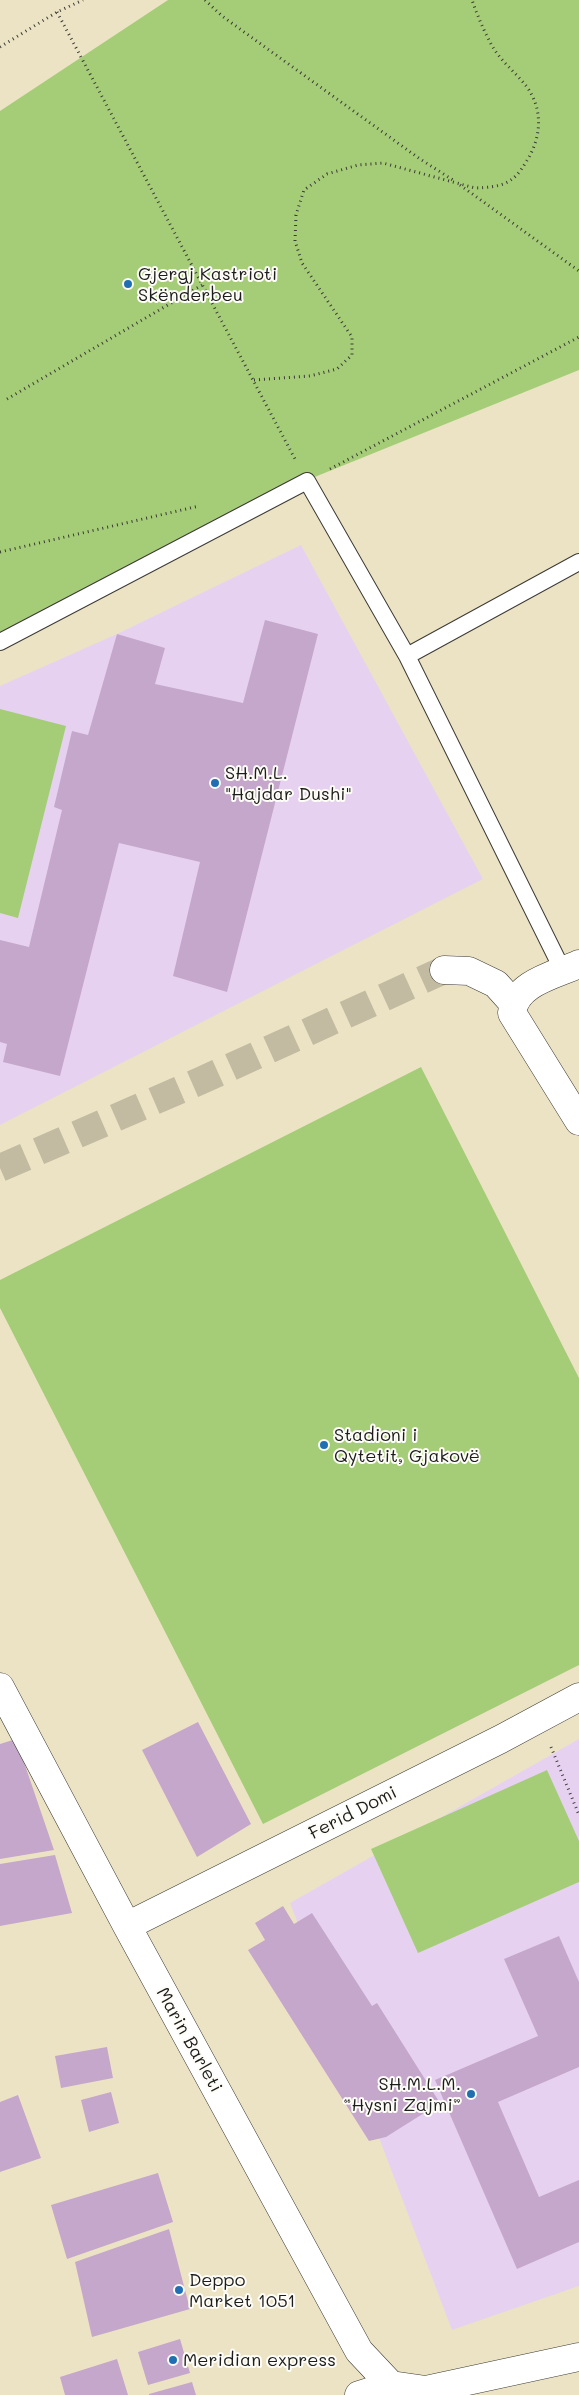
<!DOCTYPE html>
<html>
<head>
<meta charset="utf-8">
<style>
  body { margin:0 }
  canvas { display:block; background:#ece3c4 }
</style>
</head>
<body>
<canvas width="579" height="2395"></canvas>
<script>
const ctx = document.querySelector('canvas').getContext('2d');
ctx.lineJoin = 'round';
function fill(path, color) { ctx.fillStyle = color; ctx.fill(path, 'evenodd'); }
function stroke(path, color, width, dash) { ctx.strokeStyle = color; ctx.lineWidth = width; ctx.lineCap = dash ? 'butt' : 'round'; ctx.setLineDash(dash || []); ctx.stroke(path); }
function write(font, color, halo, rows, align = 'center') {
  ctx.font = font + ' Mali,sans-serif'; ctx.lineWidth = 4; ctx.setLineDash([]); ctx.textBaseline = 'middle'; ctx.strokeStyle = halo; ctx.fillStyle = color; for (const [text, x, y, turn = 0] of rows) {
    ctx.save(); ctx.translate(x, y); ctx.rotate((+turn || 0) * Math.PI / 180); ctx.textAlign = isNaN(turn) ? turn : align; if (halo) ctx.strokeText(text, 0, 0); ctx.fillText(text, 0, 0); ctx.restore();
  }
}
fill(new Path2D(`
  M 301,545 L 483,879 L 0,1125 L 0,686 L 117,634 Z
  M 579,1739 L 579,2286 L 452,2330 L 290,1903 Z`), '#e6d2f0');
fill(new Path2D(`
  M 168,0 L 579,0 L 579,370 L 285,489 L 0,637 L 0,111 Z
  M 0,709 L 66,726 L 18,918 L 0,913 Z
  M 421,1067 L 579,1378 L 579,1665 L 263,1824 L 0,1308 L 0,1280 Z
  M 547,1770 L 579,1841 L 579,1882 L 418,1953 L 371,1849 Z`), '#a5cd78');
fill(new Path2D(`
  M 265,620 L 318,634 L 227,992 L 173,976 L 200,862 L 119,843 L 60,1076 L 3,1062 L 7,1044 L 0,1042 L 0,940 L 29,947 L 62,810 L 54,807 L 72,731 L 88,735 L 117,634 L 165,648 L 155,684 L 243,703 Z
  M 198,1722 L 251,1824 L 197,1857 L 142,1750 Z
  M 16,1739 L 54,1850 L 0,1859 L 0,1744 Z
  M 55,1855 L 72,1913 L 0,1926 L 0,1864 Z
  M 283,1906 L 294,1924 L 312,1913 L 372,2006 L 377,2003 L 440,2103 L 386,2137 L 369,2141 L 248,1950 L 265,1940 L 255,1923 Z
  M 559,1936 L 579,1982 L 579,2067 L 498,2102 L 539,2197 L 579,2180 L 579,2242 L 517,2269 L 435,2080 L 538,2036 L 504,1959 Z
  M 107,2047 L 113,2078 L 61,2088 L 55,2056 Z
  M 111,2092 L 119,2123 L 89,2132 L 81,2100 Z
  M 18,2095 L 41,2158 L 0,2172 L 0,2102 Z
  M 158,2173 L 173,2222 L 67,2259 L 51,2205 Z
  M 169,2229 L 190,2309 L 92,2337 L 75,2262 Z
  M 180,2339 L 190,2373 L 148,2385 L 138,2352 Z
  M 117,2359 L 128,2395 L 65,2395 L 60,2377 Z
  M 192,2382 L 196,2395 L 149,2395 L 149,2394 Z`), '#c5a7cb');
stroke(new Path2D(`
  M 0,1168 L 200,1081 L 444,970`), '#c2bba2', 28, [28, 14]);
const service = new Path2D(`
  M 0,642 L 307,481 L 407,656 L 579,562
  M 407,656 L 563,971`);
const minor = new Path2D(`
  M 579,964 C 555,975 515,983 512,1013 L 579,1121
  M 444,970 L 469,971 L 496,984 L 513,1003
  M 0,1687 L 127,1926 L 359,2351 L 391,2385
  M 127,1926 L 501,1739 L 579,1697
  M 359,2395 L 391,2385 L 426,2390 L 579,2357`);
stroke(service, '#3b3a35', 18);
stroke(minor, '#3b3a35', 29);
stroke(new Path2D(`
  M 205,0 L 222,16 L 420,159 L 453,180
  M 57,12 L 295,459
  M 0,47 L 57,12 L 83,0
  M 460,185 L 579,271
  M 254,380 L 310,376 L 337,369 L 352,355 L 352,337 L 302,263 L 295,241 L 296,215 L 304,190 L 327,174 L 358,165 L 383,163 L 475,188 C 500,187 513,185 526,162 C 541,139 544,111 527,87 C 517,74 503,63 494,49 C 485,34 478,17 472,0
  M 7,399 L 202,285
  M 330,469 L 579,337
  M 0,552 L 199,506
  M 551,1747 L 579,1815`), '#3b3a35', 3, [1, 4]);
stroke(service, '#fff', 16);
stroke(minor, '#fff', 28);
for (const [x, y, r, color] of [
  [128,284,5,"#1f6fb2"],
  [215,783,5,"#1f6fb2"],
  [324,1445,5,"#1f6fb2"],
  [471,2094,5,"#1f6fb2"],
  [179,2290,5,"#1f6fb2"],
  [173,2360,5,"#1f6fb2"]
]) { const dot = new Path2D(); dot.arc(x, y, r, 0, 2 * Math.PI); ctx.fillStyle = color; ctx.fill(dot); stroke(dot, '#fdfcf7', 2); }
write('18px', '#1c1c1c', '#fdfcf7', [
  ["Gjergj Kastrioti",138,274],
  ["Skënderbeu",138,295],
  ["SH.M.L.",225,773],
  ["\"Hajdar Dushi\"",225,794],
  ["Stadioni i",334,1435],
  ["Qytetit, Gjakovë",334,1456],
  ["SH.M.L.M.",461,2084,"right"],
  ["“Hysni Zajmi”",461,2105,"right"],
  ["Deppo",189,2280],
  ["Market 1051",189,2301],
  ["Meridian express",183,2360]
], 'left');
write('18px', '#1c1c1c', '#fdfcf7', [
  ["Ferid Domi",353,1813,-27],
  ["Marin Barleti",189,2040,61]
]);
</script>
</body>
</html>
